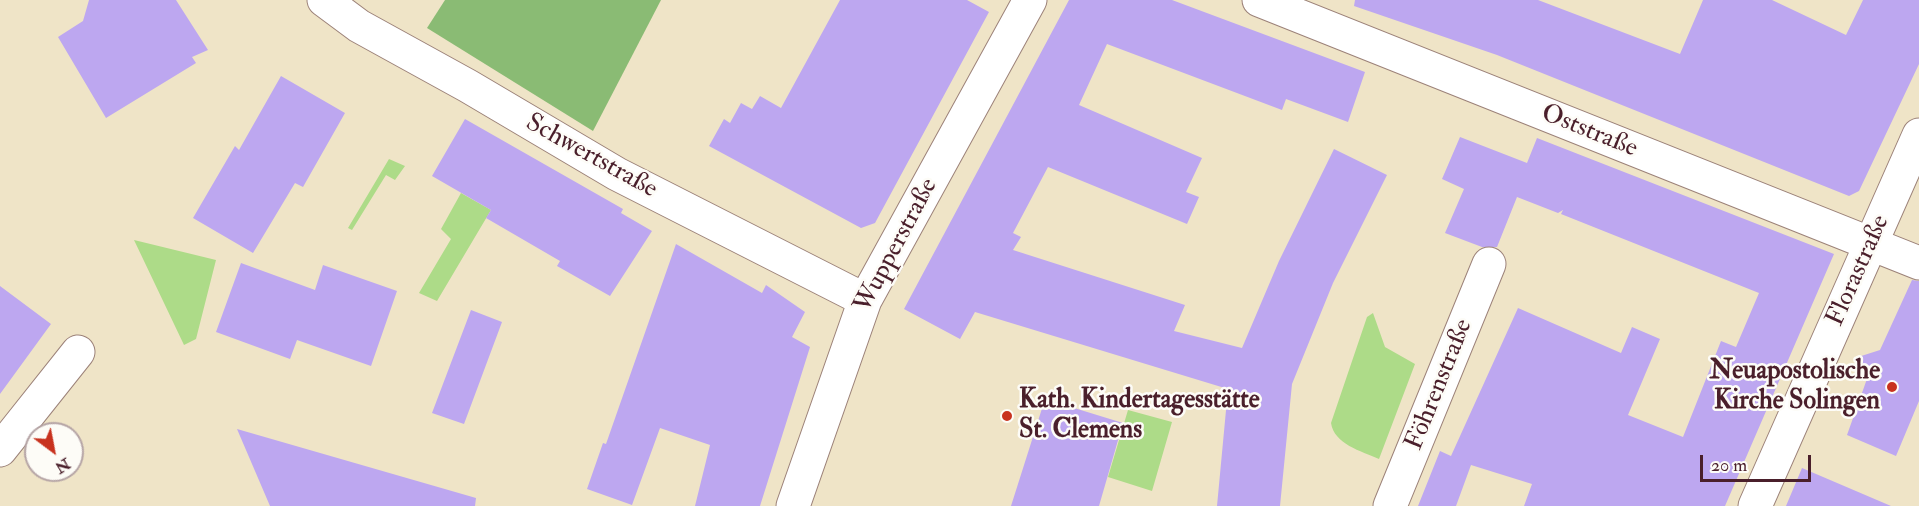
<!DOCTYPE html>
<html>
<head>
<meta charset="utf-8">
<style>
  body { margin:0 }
  #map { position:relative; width:1919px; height:506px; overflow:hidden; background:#efe4c7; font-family:"IM FELL Double Pica",serif }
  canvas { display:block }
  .north { position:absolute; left:24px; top:422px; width:60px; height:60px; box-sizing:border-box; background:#fdfcf7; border:2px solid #b5a4a5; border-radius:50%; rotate:148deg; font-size:16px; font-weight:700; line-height:24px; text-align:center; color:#4a1f2b }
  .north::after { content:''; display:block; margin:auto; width:21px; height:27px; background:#c8321e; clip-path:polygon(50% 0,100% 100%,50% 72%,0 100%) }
  .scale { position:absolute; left:1700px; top:455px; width:111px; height:27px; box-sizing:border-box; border:3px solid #4a1f2b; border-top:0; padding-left:8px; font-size:18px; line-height:21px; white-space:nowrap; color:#4a1f2b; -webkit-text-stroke:4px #fdfcf7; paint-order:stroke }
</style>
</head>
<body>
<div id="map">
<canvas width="1919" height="506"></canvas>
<div class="north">N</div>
<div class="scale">20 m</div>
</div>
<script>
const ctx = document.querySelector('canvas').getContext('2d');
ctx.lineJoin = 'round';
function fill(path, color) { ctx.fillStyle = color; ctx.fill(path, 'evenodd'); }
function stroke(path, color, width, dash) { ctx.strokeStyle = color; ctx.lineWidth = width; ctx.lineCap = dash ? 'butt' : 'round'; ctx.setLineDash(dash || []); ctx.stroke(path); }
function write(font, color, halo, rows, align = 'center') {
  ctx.font = font + ' "IM FELL Double Pica",serif'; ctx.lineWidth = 5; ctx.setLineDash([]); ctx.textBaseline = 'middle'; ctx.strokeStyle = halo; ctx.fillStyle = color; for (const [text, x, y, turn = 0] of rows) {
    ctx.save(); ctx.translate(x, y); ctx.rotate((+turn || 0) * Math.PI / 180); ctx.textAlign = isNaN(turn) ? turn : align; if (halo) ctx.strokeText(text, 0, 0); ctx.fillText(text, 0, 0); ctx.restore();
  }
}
fill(new Path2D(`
  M 389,159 L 405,166 L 395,180 L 386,175 L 352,230 L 348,228 Z
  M 461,193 L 491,210 L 437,301 L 419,293 L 451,239 L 441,229 Z
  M 134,240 L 216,260 L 196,339 L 184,345 Z
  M 1373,313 L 1385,347 L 1415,364 L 1379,459 C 1361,451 1334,444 1331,423 L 1367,317 Z
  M 1128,410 L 1172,422 L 1152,491 L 1108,477 Z`), '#addb88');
fill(new Path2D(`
  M 445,0 L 661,0 L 593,131 L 427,28 Z`), '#8abb74');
fill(new Path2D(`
  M 89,0 L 176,0 L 208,50 L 192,57 L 196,63 L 106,118 L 58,37 L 83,21 Z
  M 840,0 L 967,0 L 989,12 L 875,223 L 861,228 L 709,146 L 724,119 L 730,123 L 741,103 L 752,109 L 760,96 L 781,108 Z
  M 1069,0 L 1172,0 L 1365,72 L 1348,122 L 1286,99 L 1282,110 L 1107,44 L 1079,105 L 1202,158 L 1186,192 L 1199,197 L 1187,224 L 1048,167 L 1013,233 L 1021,237 L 1013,250 L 1185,305 L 1174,331 L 1242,348 L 1279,261 L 1334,149 L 1387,175 L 1333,283 L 1292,384 L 1280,506 L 1217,506 L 1228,389 L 975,312 L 960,339 L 904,309 Z
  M 1355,0 L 1538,0 L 1680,54 L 1703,0 L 1772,0 L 1846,35 L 1863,0 L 1919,0 L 1919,64 L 1859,191 L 1849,196 L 1497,55 L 1354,6 Z
  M 281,76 L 345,113 L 303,187 L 295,183 L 253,253 L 193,218 L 235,146 L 239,150 Z
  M 465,119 L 623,209 L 621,213 L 652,231 L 610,296 L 557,266 L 560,261 L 486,218 L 491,210 L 432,176 Z
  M 1460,137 L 1527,163 L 1537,138 L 1834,254 L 1725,506 L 1524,506 L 1532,484 L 1471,465 L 1456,506 L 1418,506 L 1440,451 L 1451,456 L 1518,308 L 1621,353 L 1632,327 L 1660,339 L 1628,415 L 1683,437 L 1721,341 L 1736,347 L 1759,293 L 1561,214 L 1563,210 L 1558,213 L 1517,197 L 1497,247 L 1482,247 L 1445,233 L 1464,189 L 1442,179 Z
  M 676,244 L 762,293 L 766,285 L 805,312 L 792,337 L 810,347 L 760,506 L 695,506 L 710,445 L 660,428 L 632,505 L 587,489 L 603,443 L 606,444 Z
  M 241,263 L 315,290 L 323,265 L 397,291 L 371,366 L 297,340 L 290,359 L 216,332 Z
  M 1912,280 L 1919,281 L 1919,401 L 1896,456 L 1847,435 L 1868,376 L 1855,358 L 1880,350 Z
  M 0,286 L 51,324 L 0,394 Z
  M 471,310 L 502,322 L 464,424 L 432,413 Z
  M 1045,399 L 1123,423 L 1099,506 L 1011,506 Z
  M 237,429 L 476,498 L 475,506 L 270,506 Z
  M 1802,468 L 1891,506 L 1786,506 Z`), '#bda7f0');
const minor = new Path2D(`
  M 324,0 L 359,26 L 468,86 L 617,174 L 865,300
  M 1259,0 L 1919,263
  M 0,450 L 78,352
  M 793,506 L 865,300 L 1030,0
  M 1390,506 L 1489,264
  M 1755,506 L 1919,135`);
stroke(minor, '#9c8279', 35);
stroke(minor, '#fff', 33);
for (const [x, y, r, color] of [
  [1892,387,6,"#c8321e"],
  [1007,416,6,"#c8321e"]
]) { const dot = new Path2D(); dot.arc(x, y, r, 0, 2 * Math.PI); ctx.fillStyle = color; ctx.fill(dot); stroke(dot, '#fdfcf7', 2); }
write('26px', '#4a1f2b', '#fdfcf7', [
  ["Oststraße",1589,132,22],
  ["Schwertstraße",591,157,29],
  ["Wupperstraße",897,246,-62],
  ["Florastraße",1859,271,-66],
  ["Föhrenstraße",1440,385,-68]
]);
write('bold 26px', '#4a1f2b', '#fdfcf7', [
  ["Neuapostolische",1880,372],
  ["Kirche Solingen",1880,402],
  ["Kath. Kindertagesstätte",1019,401,"left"],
  ["St. Clemens",1019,431,"left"]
], 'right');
</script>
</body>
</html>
